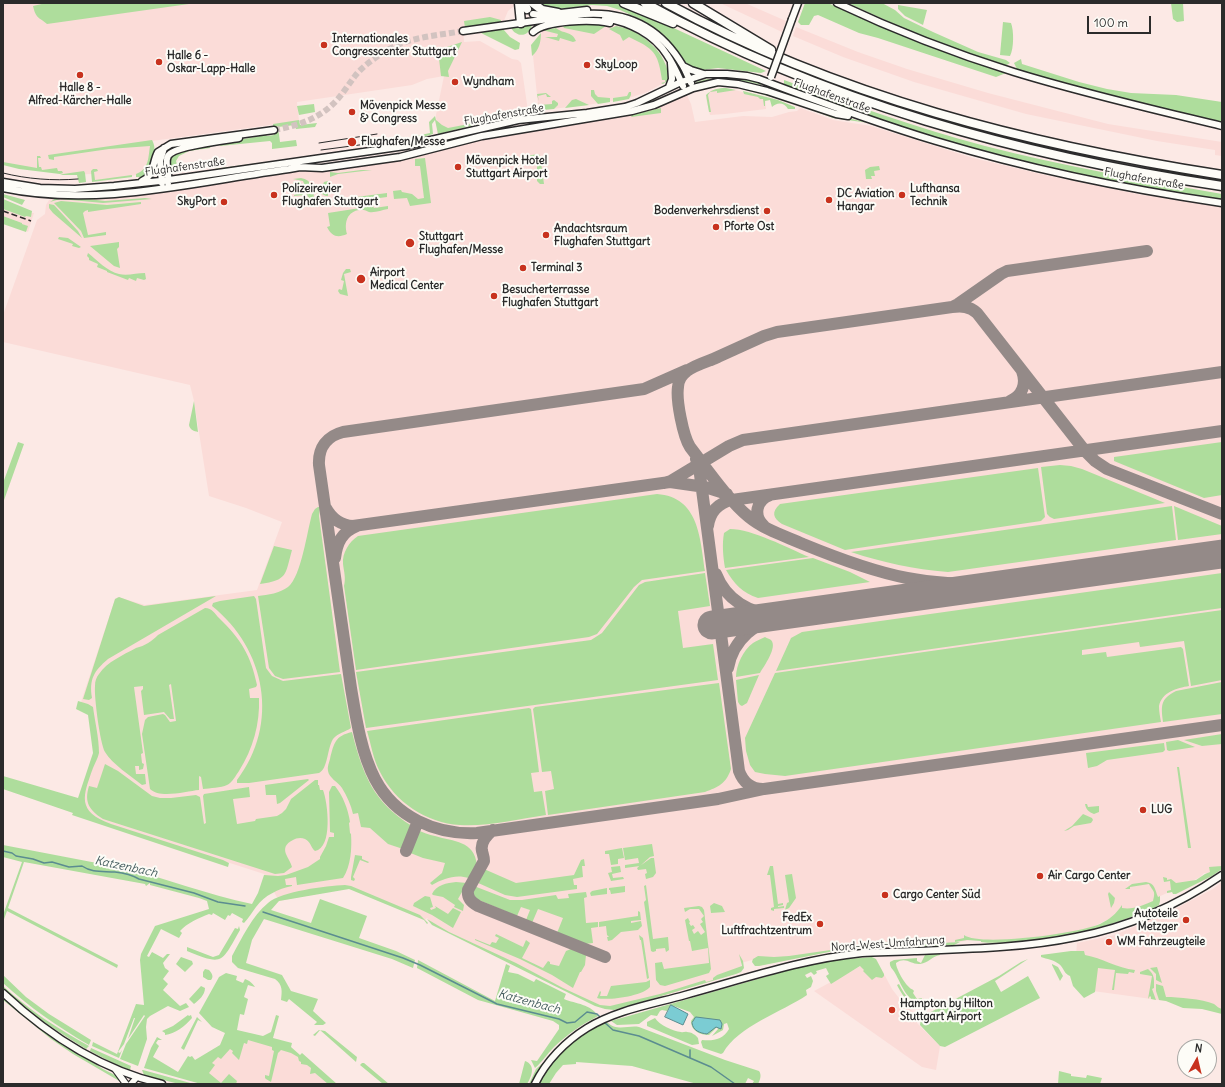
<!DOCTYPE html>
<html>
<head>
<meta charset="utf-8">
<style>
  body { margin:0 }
  #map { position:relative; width:1225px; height:1087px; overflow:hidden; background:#fce9e5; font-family:Delius,sans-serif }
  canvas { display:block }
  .frame { position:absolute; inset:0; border:4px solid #2b2b2b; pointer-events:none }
  .north { position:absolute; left:1177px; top:1039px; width:40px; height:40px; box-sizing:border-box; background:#fdfcf7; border:1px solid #a9a8a5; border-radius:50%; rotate:8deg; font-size:11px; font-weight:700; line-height:16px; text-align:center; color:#2b2b2b }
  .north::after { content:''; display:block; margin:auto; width:14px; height:18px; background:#c8321e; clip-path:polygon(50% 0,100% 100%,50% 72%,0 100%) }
  .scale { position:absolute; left:1087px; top:16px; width:64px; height:18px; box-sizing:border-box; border:2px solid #2b2b2b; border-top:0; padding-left:5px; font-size:12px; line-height:14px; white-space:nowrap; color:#2b2b2b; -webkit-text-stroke:3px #fdfcf7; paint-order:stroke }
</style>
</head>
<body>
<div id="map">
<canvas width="1225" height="1087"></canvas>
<div class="frame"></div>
<div class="north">N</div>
<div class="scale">100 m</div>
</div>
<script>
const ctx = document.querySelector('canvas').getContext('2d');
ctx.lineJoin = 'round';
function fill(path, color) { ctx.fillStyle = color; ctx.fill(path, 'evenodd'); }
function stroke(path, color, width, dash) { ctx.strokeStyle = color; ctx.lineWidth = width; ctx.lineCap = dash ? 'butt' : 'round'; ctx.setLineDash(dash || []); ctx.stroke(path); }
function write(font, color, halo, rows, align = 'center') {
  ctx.font = font + ' Delius,sans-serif'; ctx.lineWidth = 4; ctx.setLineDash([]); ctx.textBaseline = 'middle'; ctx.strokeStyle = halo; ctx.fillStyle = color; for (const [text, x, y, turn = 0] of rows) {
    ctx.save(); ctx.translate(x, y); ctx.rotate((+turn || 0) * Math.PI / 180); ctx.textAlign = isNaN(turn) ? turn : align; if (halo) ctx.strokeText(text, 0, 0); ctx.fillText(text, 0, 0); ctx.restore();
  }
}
fill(new Path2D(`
  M 3,3 L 513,3 L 514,6 L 508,11 L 503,23 L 463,29 L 464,42 L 480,41 L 512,59 L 518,60 L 521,63 L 528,111 L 526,114 L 500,117 L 480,124 L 437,133 L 436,115 L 444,76 L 427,79 L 412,85 L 297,102 L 299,121 L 152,141 L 147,167 L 144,172 L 137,175 L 93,181 L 93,174 L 63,175 L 60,173 L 3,165 Z
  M 720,3 L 745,3 L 786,21 L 782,32 Z
  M 606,24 L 621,27 L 650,44 L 669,80 L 647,92 L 629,98 L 587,105 L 543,110 L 538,105 L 532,46 L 541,34 L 543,30 L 555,29 L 563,26 Z
  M 796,27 L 858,52 L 907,69 L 988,93 L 1108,124 L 1222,142 L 1222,156 L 1215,155 L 1215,150 L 1157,141 L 1026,114 L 914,82 L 843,57 L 793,36 Z
  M 711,90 L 735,90 L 765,98 L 766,109 L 725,114 L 710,115 L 706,98 Z
  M 685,91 L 691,104 L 695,122 L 743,116 L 772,117 L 789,112 L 797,111 L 800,108 L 833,120 L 871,126 L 973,158 L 1045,175 L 1142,195 L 1222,206 L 1222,865 L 1208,873 L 1204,873 L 1200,877 L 1170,893 L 1167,893 L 1158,897 L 1157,900 L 1111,918 L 1088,929 L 1065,934 L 989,942 L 971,940 L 952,943 L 892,946 L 889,945 L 833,950 L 758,966 L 754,965 L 752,960 L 741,963 L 742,969 L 714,980 L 670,994 L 606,1009 L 566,990 L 433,925 L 427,918 L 425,920 L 411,914 L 348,888 L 279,901 L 264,874 L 78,814 L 76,810 L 96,755 L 90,711 L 79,708 L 115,599 L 118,597 L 145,605 L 257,590 L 282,522 L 246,508 L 209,496 L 194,401 L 190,385 L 3,342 L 3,315 L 37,220 L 45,214 L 46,205 L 49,200 L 58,195 L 90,196 L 250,174 L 357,163 L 632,111 Z
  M 3,209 L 25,217 L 25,216 L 30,217 L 32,213 L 34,213 L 28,232 L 26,231 L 27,226 L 22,224 L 22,223 L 3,216 Z
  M 1222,882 L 1222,1013 L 1166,1001 L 1093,991 L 1074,979 L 1077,943 L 1115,935 L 1175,909 L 1213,889 Z
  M 861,966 L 884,974 L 892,989 L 902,1002 L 917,1015 L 917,1023 L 940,1046 L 936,1070 L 922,1067 L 814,991 Z
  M 244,1037 L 287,1047 L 330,1084 L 211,1084 L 181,1077 Z`), '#fbdcd8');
fill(new Path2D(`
  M 46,3 L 196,3 L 47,24 C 39,17 36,19 33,6 Z
  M 536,3 L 620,3 L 766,71 L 761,73 L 718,68 L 702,70 L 694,69 L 687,65 L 663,34 L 644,21 L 620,10 L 607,6 L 592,5 L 550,10 Z
  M 805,3 L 828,3 L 865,20 L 925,44 L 1006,73 L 996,77 L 878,38 L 859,33 L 818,15 L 814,16 L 809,25 L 801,25 L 798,22 Z
  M 848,3 L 882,3 L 895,10 L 904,18 L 933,32 L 978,52 L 1006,60 L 1010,63 L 1005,66 L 916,34 Z
  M 1171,3 L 1183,3 L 1184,21 L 1177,22 L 1173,19 Z
  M 898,5 L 927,10 L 923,25 L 905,16 L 898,9 Z
  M 490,17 L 501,20 L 501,23 L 465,28 L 464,21 Z
  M 1003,22 L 1011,23 C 1014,30 1014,49 1010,56 L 1000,55 Z
  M 584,23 L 606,24 L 606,26 L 594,34 L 564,28 L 562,25 Z
  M 532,25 C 529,37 517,38 511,28 Z
  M 616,26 C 642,30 668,53 669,80 L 663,84 L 661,83 L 665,82 L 665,80 L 662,80 C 658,52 654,49 629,37 L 623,41 L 620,35 L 609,29 Z
  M 556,28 C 563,34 572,31 576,41 L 573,42 L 560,38 L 559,41 L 545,37 L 557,37 L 558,34 L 542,30 Z
  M 503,29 L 510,37 L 520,43 L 519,49 L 515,50 L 479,32 Z
  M 541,33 C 541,42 539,50 532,56 L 531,45 Z
  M 462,42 L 448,71 L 449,77 L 441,76 L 438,50 Z
  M 1021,59 L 1022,64 L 1079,82 L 1107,89 L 1131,93 L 1176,95 L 1222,102 L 1222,122 C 1153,106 1084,92 1017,69 L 1014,63 Z
  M 735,78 L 747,79 L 761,83 L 761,85 C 739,79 719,79 696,84 L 696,82 L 707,79 Z
  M 784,80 C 850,104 917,128 985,146 C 1063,166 1142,180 1222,194 L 1222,200 C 1137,186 1051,171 968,149 C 905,132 845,109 784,88 Z
  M 742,87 L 771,94 L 835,115 L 869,123 L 833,118 L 790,102 L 742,89 Z
  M 726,88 L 736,90 L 717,93 L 717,91 L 710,92 L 708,95 L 711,112 L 709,112 L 706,95 C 712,89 718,88 726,88 Z
  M 591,90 L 594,90 L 595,94 L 598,97 L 610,98 L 610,102 L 598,104 L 591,96 Z
  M 743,91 L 778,100 L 795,107 L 795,109 L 788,109 C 784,102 777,102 772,107 L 770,100 L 765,101 L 765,106 L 764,106 L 763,99 L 760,99 L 758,97 L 744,94 Z
  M 629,92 L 631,92 L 631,95 L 629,99 L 613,102 L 613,98 L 627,96 Z
  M 546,93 L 551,97 L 547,97 L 546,94 L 538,96 L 539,105 L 552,104 L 552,101 L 554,100 L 558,103 L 558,105 L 554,109 L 542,110 L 540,108 L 537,94 Z
  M 576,99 L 589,105 L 565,108 L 572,100 Z
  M 314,104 L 315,112 L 299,115 L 297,106 Z
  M 661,108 L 661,113 L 631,117 L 632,115 Z
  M 435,116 L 436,120 L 442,125 L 448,128 L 479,122 L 479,124 L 438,134 L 435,120 L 432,124 L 433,134 L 420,138 L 417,137 L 416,136 L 430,133 L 429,122 Z
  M 299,120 L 300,125 L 317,123 L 315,127 L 296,129 L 295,125 L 278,127 L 280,142 L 296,140 L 297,146 L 272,149 L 272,143 L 270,141 L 220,146 L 222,143 L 266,135 L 267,136 L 274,135 L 273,124 Z
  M 152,140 C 158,150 152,164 149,174 L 142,177 L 136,177 L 136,174 C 149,169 148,159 150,146 L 109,149 L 54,157 L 54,160 L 49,159 L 48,155 Z
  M 211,145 L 210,148 L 189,151 L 179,156 L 176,161 L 177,165 L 180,168 L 185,168 L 186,171 L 173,171 C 170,167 169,163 169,159 L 177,152 Z
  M 538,154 L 540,155 L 544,184 L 540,184 L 537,181 L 537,157 L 532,156 L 526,157 L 526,156 Z
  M 37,156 L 40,156 L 41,158 L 38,158 L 39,167 L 41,167 L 42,170 L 57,168 L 58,171 L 62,171 L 63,173 L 60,174 L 19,169 L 3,165 L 3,162 L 37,168 Z
  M 311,156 L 308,158 L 214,171 L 214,169 Z
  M 425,158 L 431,203 L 410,206 L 407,198 L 394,199 L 393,191 L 401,190 L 402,192 L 412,194 L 418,199 L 424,198 L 420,166 L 415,166 L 415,159 Z
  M 879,166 L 880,170 L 874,171 L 875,176 L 871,176 L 872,179 L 866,179 L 865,170 L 870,167 Z
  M 93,169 L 97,169 L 98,171 L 94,172 L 95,180 L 132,175 L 132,177 L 92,182 L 91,171 Z
  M 361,170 L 372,170 L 338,174 L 330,177 L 330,172 L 338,173 Z
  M 84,171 L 85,173 L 86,182 L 79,183 L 77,175 L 60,175 L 63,174 Z
  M 301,178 C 312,180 313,188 314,198 L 309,198 L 306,193 L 305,195 L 294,196 L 294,195 L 303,191 L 305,186 L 303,181 L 293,179 Z
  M 328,181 L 328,196 L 326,196 L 322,194 L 323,184 L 324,182 Z
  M 293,182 L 299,182 L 302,184 C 303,192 297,191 292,189 L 291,187 L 294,187 Z
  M 153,184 L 153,185 L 109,192 L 76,193 L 49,191 Z
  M 387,193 L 387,197 L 342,203 L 341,199 Z
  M 3,194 L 25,200 L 22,205 L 3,197 Z
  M 56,198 L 80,198 L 105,201 L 145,198 L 152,199 L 103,203 L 60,199 L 50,202 Z
  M 3,199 L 32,211 L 31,217 L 26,216 L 25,217 L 3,209 Z
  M 61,201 L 107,205 L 141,202 L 141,204 L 88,212 L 88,210 L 85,211 L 83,213 L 88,235 L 106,232 L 106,235 L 84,238 L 81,231 L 54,203 Z
  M 49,204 L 54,205 L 78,231 L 82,238 L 53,213 L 49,208 Z
  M 373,206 L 374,208 L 388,206 L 388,209 C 382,210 375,213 369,212 C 366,211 364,209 360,210 C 347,211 344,223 347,234 C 338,238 332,237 327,227 L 330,226 L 328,213 Z
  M 3,216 L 22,223 L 22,224 L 28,226 L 26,232 L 3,224 Z
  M 59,237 L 68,238 L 81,247 L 79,248 L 72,246 L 73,244 L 58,239 Z
  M 119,242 L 119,247 L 117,249 L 120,268 L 114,266 L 90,246 Z
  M 88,253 C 97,260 108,272 119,274 C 127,276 137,273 145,273 L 146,279 L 144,280 L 137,278 L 136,281 L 129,278 L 128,280 L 107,272 L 107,271 L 97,267 L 98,264 L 89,260 L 89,258 L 87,256 Z
  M 346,269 L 350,269 L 351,272 L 344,274 L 348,296 L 340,294 L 338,291 L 339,289 L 342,290 L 344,281 L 341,280 L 343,273 Z
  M 194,401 L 198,432 C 194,431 190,430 189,425 Z
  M 18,442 L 24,444 L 3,503 L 3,483 Z
  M 1222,442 L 1222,495 L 1204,498 L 1114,461 L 1114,457 Z
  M 1060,465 L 1071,466 L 1082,469 L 1165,503 L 1054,519 L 1050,517 L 1047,514 L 1041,467 Z
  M 1038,468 L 1045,517 L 1041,521 L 845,550 L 782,524 C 773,518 771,512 780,504 Z
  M 657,494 C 699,497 700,538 705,571 L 642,580 L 634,587 L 597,634 L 589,637 L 356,670 L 344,586 C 346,578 344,572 343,564 C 342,553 349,542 358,536 Z
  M 1172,506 L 1176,540 L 948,572 C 913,569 884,563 851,552 Z
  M 1174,506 L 1222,526 L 1222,534 L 1178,540 Z
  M 318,507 L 320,507 L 319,516 L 340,672 L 283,679 L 275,676 L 269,668 L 258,596 C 268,595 280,593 288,587 C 301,577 307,532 312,514 L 315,509 Z
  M 730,529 C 752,529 788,548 809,557 L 725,568 C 723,556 722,544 724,533 Z
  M 274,546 L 292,550 C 285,575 288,580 260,584 Z
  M 813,558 L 850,572 L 870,582 L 758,598 C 743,593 734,584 726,570 Z
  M 705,573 L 710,606 L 678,611 L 683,648 L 713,644 L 718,680 L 366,728 L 356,672 L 591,640 L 602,633 L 639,585 L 645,582 Z
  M 1222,573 L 1222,608 L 776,671 L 791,638 L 802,632 Z
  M 216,596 L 108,659 C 94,671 89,679 92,698 L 89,700 L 83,699 L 115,599 L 119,597 L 144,606 Z
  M 254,596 L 256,599 L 266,668 L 272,676 L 283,681 L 341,674 L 351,728 C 345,732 338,733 333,739 C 327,749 328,769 319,773 L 249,783 L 237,783 L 237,780 C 280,724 266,649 212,606 L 213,603 L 220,601 Z
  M 205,608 C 212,608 215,614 219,618 C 241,639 251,656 257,685 L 256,687 L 249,689 L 250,698 L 259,698 C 260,724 253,749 239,771 C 236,775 232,783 227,785 C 221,788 210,788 203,789 L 201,777 L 199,776 L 199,790 C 187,791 160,799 150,789 L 142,734 L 145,720 L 148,717 L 163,714 L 165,715 L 170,722 L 176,721 L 171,684 L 169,685 L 174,719 L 170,719 L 164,712 L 144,715 L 141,691 L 143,689 L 143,686 L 134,687 L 143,753 L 141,754 L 142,763 L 144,764 L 143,769 L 139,770 L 139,766 L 135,766 L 136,774 L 145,774 L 146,784 L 142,785 C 131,776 112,764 105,752 C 100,743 94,697 95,686 C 95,681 96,678 99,674 C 107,662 123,655 136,648 C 145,646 152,641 158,635 Z
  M 1222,610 L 1222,680 L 1191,686 L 1184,641 L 1140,647 L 1139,642 L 1082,650 L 1082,655 L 1106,652 L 1107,657 L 1181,647 L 1183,649 L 1189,686 C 1177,688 1162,692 1159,706 C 1159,711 1160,717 1161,722 L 785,776 L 765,774 L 755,772 L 750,765 L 746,751 L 745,738 L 775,673 Z
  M 765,637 C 766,638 770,639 771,640 C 778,647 764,666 760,673 L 736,677 C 736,666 743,650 753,643 C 756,641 761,639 765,637 Z
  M 759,675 L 747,703 L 742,706 L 740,705 L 738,702 L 736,680 Z
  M 1222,682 L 1222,714 L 1163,722 C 1161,706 1160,699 1176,691 Z
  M 719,683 L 731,769 C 726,784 718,787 705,792 L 548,815 L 545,791 L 554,789 L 551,771 L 542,772 L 533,709 L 535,707 Z
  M 78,701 L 88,704 L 93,707 C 95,722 99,738 99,753 C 98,758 95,763 93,768 C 83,796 76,811 111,824 L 223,860 L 229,863 L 228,867 L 72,815 L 73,813 L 3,789 L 3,776 L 78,798 L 93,753 L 88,715 L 76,709 Z
  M 529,708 L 531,709 L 539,772 L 531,773 L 534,792 L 542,791 L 546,815 C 520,819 485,827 460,825 C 426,823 395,802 380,772 C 373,759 371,744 367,731 Z
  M 352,732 C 363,775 373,802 412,826 L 403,849 L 388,844 L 370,828 L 361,827 L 358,813 L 353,814 C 351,805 347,796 342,788 C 338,782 329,778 328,771 C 327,767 329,763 330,759 C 334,743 335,736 352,732 Z
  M 1222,734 L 1222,744 L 1202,746 L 1184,740 Z
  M 1178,740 L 1195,747 L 1169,751 L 1167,750 L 1166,742 Z
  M 1164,743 L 1165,750 L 1163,752 L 1107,760 L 1097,766 L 1088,768 L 1086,753 Z
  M 105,764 L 118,771 L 152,796 L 160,798 L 171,798 L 196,795 L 200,797 L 204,824 L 206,823 L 203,796 L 204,794 L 249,787 L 250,797 L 233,799 L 237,824 L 255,821 L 256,819 L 277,816 L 282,813 L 286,809 L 291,799 L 315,780 L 318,780 L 318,785 L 319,785 L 320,790 L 323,790 C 328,803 333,848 315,851 C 311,848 311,842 305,839 C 301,837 296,838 293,840 C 277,848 290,858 292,867 L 284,873 L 275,874 L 103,819 C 89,810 84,802 89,786 L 97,788 Z
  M 1177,767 L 1179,767 L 1191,848 L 1188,848 Z
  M 308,779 L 309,780 L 280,803 L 277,804 L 276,795 L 266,795 L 265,785 Z
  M 332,786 L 335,786 C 343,796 348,809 350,822 L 349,823 L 350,833 L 351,834 C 352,848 351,866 343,878 L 297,885 L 296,877 L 285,879 L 286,885 L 292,885 L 292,886 C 278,889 265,895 256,907 C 252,912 249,918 244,923 L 242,922 L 243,919 L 232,913 L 230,916 L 228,915 L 225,920 L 213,913 L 212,915 L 209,914 C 199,918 187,923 180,931 L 182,933 L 179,938 L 161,929 L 147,956 L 149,957 L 152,952 L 163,958 L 167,954 L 170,954 L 163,963 L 165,968 L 169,971 L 163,979 L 168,984 L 163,990 L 180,1006 L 186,1003 L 189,1007 L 180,1011 L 168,1006 L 150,1016 L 147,1019 L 146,1027 L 147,1039 L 138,1066 L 120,1059 L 126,1044 L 145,1016 L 144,1015 L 128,1039 L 135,1018 L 134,1018 L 124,1044 L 118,1052 L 120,1053 L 122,1050 L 119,1058 L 92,1046 L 93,1042 L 117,1054 L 136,1004 L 144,1005 L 140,960 L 141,954 L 155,926 L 209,909 L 207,901 L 199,898 L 150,885 L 150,883 L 146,886 L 145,884 L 24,862 L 8,908 L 118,965 L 117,968 L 7,911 L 3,922 L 3,915 L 22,862 L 3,857 L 3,845 L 123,868 C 166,878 208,895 252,904 L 258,893 L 264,875 L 278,876 L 286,875 L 308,867 L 320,859 L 320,857 L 326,846 L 329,837 L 334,837 L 334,833 L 330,832 L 329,792 Z
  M 1085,804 L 1087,804 L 1088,807 L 1099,806 L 1099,812 L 1094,814 C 1089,812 1086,810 1085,804 Z
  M 1083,814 L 1092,818 L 1093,820 L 1091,823 L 1074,826 L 1068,830 L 1064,831 L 1072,826 Z
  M 417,830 C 423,832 429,835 435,836 C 454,842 474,840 477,865 L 469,878 C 456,874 444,878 432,885 L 430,883 L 442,873 L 445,863 L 423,858 L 408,852 Z
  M 652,844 L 654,856 L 650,857 L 640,866 L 625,868 L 625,865 L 639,863 L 638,858 L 625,860 L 623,848 Z
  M 622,848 L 624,858 L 618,859 L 618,864 L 611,865 L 609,854 L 605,854 L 605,851 Z
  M 355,855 L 362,856 L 362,859 L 369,862 L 368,863 L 360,860 L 353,877 L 355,879 L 354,881 L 351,880 L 351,877 Z
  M 651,858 L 654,858 L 656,873 L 653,877 L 646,879 L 645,874 L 647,873 L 646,869 L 638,870 L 637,868 Z
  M 584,859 L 585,866 L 582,866 L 583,877 L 573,879 L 574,885 L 577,885 L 577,889 L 517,897 L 505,895 L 476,882 L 484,869 L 516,883 L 574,875 L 581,860 Z
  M 620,866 L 621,872 L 612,874 L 613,878 L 623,877 L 624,879 L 611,881 L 608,873 L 612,872 L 611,867 Z
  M 770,866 L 773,866 L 778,904 L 783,903 L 783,905 L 778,906 L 778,907 L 784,906 L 784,908 L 774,909 L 774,911 L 771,910 L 771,908 L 774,907 L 770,875 L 767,875 Z
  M 1222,866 L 1222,869 L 1212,876 L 1176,894 L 1173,894 L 1172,892 L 1167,893 L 1167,891 L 1171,890 L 1170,881 L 1164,882 L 1163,877 L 1167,878 L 1167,880 L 1171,879 L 1176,883 L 1196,880 L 1205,874 L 1210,872 L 1209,867 Z
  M 792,874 L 796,898 L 789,908 L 785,910 L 787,903 L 789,902 L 785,875 Z
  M 456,882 L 467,883 L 458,899 L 464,905 L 463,911 L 454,907 L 455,905 L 443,897 L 433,895 L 432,894 C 436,885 447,883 456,882 Z
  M 1146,882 C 1155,883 1155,890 1158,897 L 1160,896 L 1160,901 L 1159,905 C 1151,911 1140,914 1131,917 C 1096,930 1061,938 1024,941 C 1010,942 995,944 981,942 L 981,941 L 967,940 L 955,942 L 955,940 L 964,938 L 964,935 C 980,947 1080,933 1100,924 C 1110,919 1116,914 1122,905 L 1122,908 C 1133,910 1144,905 1153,901 C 1156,890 1153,892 1149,884 L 1130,887 L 1130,889 L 1125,889 L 1132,884 Z
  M 345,885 L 351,886 L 420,915 L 428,923 L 427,924 L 424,920 L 349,889 L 279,901 L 271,910 L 311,923 L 320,899 L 367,916 L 359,938 L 396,951 L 415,960 L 413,968 L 392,959 L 264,919 L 252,940 L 246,963 L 282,975 L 291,991 L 318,999 L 313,1011 L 326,1023 L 323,1025 L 314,1025 L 317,1022 L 289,999 L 287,1002 L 281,1000 C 282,991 283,985 275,979 L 238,968 L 232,962 L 232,956 C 242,938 252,916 268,903 C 282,891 326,886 345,885 Z
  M 646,885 L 653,939 L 668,937 L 669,950 L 666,952 L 665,948 L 656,949 L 656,951 L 653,952 L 651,951 L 644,902 L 646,900 L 644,886 Z
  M 474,886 L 510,900 L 522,900 L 556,895 L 558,899 L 569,898 L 568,894 L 586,892 L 587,897 L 584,898 L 586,923 L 598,922 L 598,927 L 591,928 L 593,943 L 585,944 L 557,933 L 563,918 L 538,909 L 532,923 L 526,920 L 530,910 L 521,907 L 517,916 L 474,898 L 473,892 Z
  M 625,886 L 625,892 L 611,894 L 610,890 L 609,890 L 609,888 Z
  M 607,888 L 607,894 L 591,896 L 590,893 L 592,891 Z
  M 1109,892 L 1115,898 L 1114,903 L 1111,908 L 1108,894 Z
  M 425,896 L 430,897 L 433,907 L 430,908 L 431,910 L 436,908 L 435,906 L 448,914 L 453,908 L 461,912 L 453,928 L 432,915 L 413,906 L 414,903 Z
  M 714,903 L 722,906 L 725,912 L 711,913 L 710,906 Z
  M 699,906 L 702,907 L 704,910 L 711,969 L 709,973 L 665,986 L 660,985 L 656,980 L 655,963 L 662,962 L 664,969 L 709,963 L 708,948 L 692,951 L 690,941 L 689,941 L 685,920 L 688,918 L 690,922 L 689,923 L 691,926 L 693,925 L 695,928 L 692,930 L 694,934 L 698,931 L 701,935 L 705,932 L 700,924 L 703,922 L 701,919 L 704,916 L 699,909 L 690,909 L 685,912 L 684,908 Z
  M 638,911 L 640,912 L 641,920 L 631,921 L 631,923 L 641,921 L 642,926 L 638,930 L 621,932 L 612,940 L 608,941 L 607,937 L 609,937 L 607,935 L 606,926 L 599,927 L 599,922 L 638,916 Z
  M 427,919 L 449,932 L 516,963 L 563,988 L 600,1005 L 610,1006 L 660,994 L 705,980 L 706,982 L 713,980 L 713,978 L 717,975 L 742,966 L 739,954 L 743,961 L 744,968 L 741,972 L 736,974 L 614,1010 L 605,1009 L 595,1006 L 432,925 Z
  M 239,926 L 240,930 C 221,963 224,966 187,951 L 187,947 L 213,957 L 219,955 L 235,928 L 238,929 Z
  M 496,934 L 523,947 L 526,940 L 530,943 L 522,958 L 543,968 L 548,961 L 550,962 L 550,964 L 559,966 L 566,951 L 571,949 L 586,955 L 585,965 L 581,972 L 580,972 L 573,988 L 552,975 L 520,959 L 475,940 L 475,939 L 490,945 L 492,942 L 496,943 L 499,938 L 495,936 Z
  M 639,935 L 643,938 L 649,978 L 647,979 L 641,940 L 640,940 Z
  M 900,940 L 904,945 L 960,942 L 954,945 L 891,948 L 890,945 L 839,950 L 759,966 L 755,966 L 752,962 L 753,959 L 758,956 L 774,957 L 789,956 Z
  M 1071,951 L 1084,951 L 1085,955 C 1102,958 1117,968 1135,970 L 1134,973 L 1129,972 L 1128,974 L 1116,973 L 1114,990 L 1112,990 L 1115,970 L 1098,968 L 1095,992 L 1084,998 L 1073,986 L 1070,976 C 1064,974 1064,968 1059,964 C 1054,960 1047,959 1041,957 L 1041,955 Z
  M 931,953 L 940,953 L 940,955 C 932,956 929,963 920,964 C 911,965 906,956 896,963 C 896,969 905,984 909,987 C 910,989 913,989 914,991 L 913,993 L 917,999 L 922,998 L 922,1004 C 906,1001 902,985 895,973 C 893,969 889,967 890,962 L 894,960 L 917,958 L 917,961 L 921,963 L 925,955 Z
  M 181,957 L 192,961 L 193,964 L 185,972 L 176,964 Z
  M 872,957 L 876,959 L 884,974 L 884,976 L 882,978 L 876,977 L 872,980 L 863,971 L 864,970 L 860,966 L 831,984 L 826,976 L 829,974 L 826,968 L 816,971 L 817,973 L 814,975 L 811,972 L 805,975 L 807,978 L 811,976 L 813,981 L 811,987 L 806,990 L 807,995 C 782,1012 738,1026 723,1053 L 721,1054 L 703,1048 L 701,1042 L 702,1040 C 713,1041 723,1040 729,1029 L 727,1023 L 724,1024 L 723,1030 L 712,1036 L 718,1029 L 717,1027 L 709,1035 C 700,1035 691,1031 691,1021 L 694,1017 L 690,1012 L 671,1005 L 667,1011 L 662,1010 L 660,1011 L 657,1016 L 651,1015 L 639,1024 L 617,1025 L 611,1021 L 800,967 L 835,960 Z
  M 1028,959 L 995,981 L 1001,992 L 1028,976 L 1040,998 L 945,1047 L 940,1046 L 920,1025 L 921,1019 L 929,1014 L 929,1013 L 999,976 L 1021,962 Z
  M 418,960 L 495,1001 L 506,964 L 510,966 L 508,972 L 518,974 L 534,982 L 536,979 L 566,994 L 564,999 C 576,1004 591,1004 598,1016 C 581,1025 568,1034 554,1047 C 547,1054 543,1061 535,1068 L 531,1060 L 537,1061 L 559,1029 L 559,1025 L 553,1021 L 478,1000 L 417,968 Z
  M 1052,964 L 1058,967 L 1063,976 L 1060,981 L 1052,965 Z
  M 1157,967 L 1162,983 L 1156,980 L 1156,974 L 1150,968 Z
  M 205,969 L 209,970 C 212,973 214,977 211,980 L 208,980 L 203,977 L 203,972 Z
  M 1148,969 C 1155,975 1154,979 1154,988 L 1152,989 L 1156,1000 L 1151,999 L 1151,997 L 1150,996 L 1148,999 L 1152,976 L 1140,974 L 1140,972 Z
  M 226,973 L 237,976 L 236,980 L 243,983 L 245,979 C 250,981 252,983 255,987 L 248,985 L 244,997 L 248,999 L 244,1015 L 240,1014 L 237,1030 L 263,1036 L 271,1032 L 276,1015 L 279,1016 L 273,1038 L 292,1043 L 291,1047 L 300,1055 L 302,1053 L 337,1084 L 338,1083 L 340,1084 L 328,1084 L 315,1073 L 310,1074 L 311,1068 L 307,1065 L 301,1064 L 301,1062 L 299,1061 L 298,1057 L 291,1053 L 281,1050 L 278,1053 L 271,1082 L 266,1079 L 265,1078 L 265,1075 L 269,1076 L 274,1051 L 272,1050 L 272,1047 L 248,1040 L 247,1044 L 244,1043 L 239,1060 L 232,1053 L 233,1051 L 230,1049 L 221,1059 L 218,1057 L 212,1063 L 215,1065 L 209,1073 L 221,1083 L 229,1074 L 237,1081 L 236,1084 L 201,1084 L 144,1068 L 151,1048 L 157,1037 L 162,1040 L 158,1040 L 156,1043 L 159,1046 L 153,1057 L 178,1072 L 188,1056 L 190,1057 L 192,1056 L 195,1060 L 220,1045 L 225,1033 L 212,1027 L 199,1013 L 219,977 Z
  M 3,975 L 26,997 L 49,1014 L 91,1040 L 89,1045 C 58,1027 29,1007 3,983 Z
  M 650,980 L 650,987 C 643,996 608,1001 597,998 L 600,991 L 601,992 L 600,996 L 607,996 L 611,986 L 646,982 Z
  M 899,984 C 905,996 911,1004 925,1006 L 925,1007 C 911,1008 903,997 897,985 Z
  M 1156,984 L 1163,986 L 1166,997 C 1178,997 1202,999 1214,1004 C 1217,1006 1218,1008 1222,1009 L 1222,1014 L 1202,1009 L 1183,1008 L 1166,1001 L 1159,1000 L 1156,991 Z
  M 3,986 C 29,1010 58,1029 89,1046 L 86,1049 C 57,1031 29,1013 3,990 Z
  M 201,986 L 205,988 C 205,995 199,1000 194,1004 L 189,999 Z
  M 3,997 L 52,1036 L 103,1069 L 117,1076 L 121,1082 L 73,1054 L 51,1039 L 3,1000 Z
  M 188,1015 L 189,1016 L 191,1015 L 192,1018 C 185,1026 175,1034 165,1035 L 165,1033 L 162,1031 L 173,1026 Z
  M 197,1017 L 202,1022 L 198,1020 L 184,1050 L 181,1048 Z
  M 655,1018 C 659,1025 673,1031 681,1032 C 683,1033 685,1031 687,1032 C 691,1032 696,1035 698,1038 L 699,1044 L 692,1045 L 647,1026 L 647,1022 Z
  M 594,1019 L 595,1021 L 577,1031 L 564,1042 L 533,1084 L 529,1084 L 536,1069 L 545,1061 L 561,1043 L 573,1033 Z
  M 607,1022 C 617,1032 628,1025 639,1027 L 725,1060 L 759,1071 C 762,1075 760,1080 758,1084 L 752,1084 L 754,1081 L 748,1078 L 745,1084 L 697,1084 L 632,1066 L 576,1062 L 576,1064 L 563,1065 L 556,1073 L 549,1084 L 540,1084 C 552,1055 579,1035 607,1022 Z
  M 319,1030 L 325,1031 L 357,1057 L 356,1062 L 320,1030 L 315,1036 L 313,1035 Z
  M 91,1048 L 131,1066 L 130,1070 L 115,1064 L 90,1051 Z
  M 525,1061 C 536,1065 532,1076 527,1084 L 519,1084 Z
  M 362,1063 L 364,1063 L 389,1084 L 383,1084 L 360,1065 Z
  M 142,1070 L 143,1070 L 194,1084 L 179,1084 L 148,1076 L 144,1075 Z
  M 1059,1071 L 1071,1074 L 1071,1076 L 1086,1078 L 1087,1075 L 1102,1078 L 1100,1084 L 1058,1084 Z`), '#aedd9c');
const water = new Path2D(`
  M 671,1005 L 688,1014 L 683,1025 L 665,1017 Z
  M 696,1017 L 720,1020 L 722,1024 L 721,1029 L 716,1027 L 707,1034 C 700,1033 693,1031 692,1023 Z`);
fill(water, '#7bccd3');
stroke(water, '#5b8c90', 1);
stroke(new Path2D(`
  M 3,851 L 12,853 L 16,856 L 33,859 L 44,863 L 52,862 L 69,867 L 82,866 C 92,873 103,871 115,872 C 124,873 132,875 139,879 L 194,893 L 218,902 L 245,906
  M 263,912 L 403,958 L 420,965 L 497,1004 L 559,1019 L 567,1023 L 575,1022 L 587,1012 L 597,1014 L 602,1019
  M 604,1022 L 613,1030 L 639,1036 L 711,1067 L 735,1084
  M 690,1050 L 690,1058`), '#5b8c90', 1.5);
stroke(new Path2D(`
  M 952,307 C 962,306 969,306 977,313 L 1085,451 L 1095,461 L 1107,469 L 1222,514
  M 718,357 C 709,361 694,365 687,371 C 682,374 678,381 678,387 C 676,400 683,436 690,447 C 707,469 728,500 749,517 C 765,530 785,536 803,544 C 837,558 871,571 907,578 C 938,584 970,584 1002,585
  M 711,360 L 764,336 L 777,332 L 952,307 L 958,304 L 1001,274 L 1007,271 L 1147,251
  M 687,370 L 644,389 L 343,432 C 327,436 318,448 319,465 L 351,688 C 356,718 361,752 375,779 C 395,817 436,835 477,833 L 718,799 L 764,789 L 1222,725
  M 1010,401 C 1022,396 1027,384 1022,371
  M 696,459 L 699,467 L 739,771 C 743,782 751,789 763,789
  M 664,483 L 671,481 L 729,446 L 743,440 L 1222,372
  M 326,508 C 332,519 340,525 353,526 L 670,482 L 705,487 L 727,494
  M 708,526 C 710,512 718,503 732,500 L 1222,431
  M 764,526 C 753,516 756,500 770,495
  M 335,558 C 337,542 342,532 357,526
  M 716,574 C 726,600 750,614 777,615
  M 728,668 C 733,639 756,622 783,615
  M 493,830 C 487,835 480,842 482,851 C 483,855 484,857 484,861 L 468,890 C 467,898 471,902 478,906 L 605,957
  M 406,851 L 418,821`), '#948a88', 12);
stroke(new Path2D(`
  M 712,625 L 1222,554`), '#948a88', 29);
stroke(new Path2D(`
  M 274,130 C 296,126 316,120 332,105 C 341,97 348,85 355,76 C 362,67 372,60 381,54 C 405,37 435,36 463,31`), '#d2c3c0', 6, [6, 3]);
const tertiary = new Path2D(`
  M 115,1069 L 126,1084
  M 131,1084 L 137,1077`);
const secondary = new Path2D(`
  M 837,3 C 894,30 953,53 1014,72 C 1082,93 1152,109 1222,126
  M 533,14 L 543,15 L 587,10
  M 605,18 C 629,22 654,34 667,55 C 674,65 678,75 683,86
  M 792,19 L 798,3
  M 463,31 L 584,14 C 627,11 661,28 683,66 C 686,71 688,77 691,83
  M 533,32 C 546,20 592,19 610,23
  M 683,66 L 691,70 L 704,74
  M 669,87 L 672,79 L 671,63
  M 142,181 C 155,175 152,163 158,152 L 171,144 L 274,130
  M 3,182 L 40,188 L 75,189 L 114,186 L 169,180 L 405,146 L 518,120 L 587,113 L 625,107 L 637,103 L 681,82 L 706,74 L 727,74 L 747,76 L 759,79 C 817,101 876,123 936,141 C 1029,169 1126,189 1222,203
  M 162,183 L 160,161 L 164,148
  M 168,183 C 170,175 164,163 168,156 C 173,146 227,140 239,138
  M 3,188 C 98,208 194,182 289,169 L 300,167 L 322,168 L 400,157 L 482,136 L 632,111 L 654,105 L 693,88 L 718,82 L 738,84 L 767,91 L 836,114 L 848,116
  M 3,993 C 48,1035 102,1070 162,1084
  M 535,1084 C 546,1061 566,1041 587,1028 C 616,1010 653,1004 685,995 C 744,979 802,959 862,953 C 879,952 897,952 914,951 C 968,949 1023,948 1076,937 C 1129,927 1178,905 1222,875`);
const motorway = new Path2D(`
  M 519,3 L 521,23
  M 524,3 L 527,9
  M 533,3 L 542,10 L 558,13
  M 624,3 L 673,23
  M 645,3 C 824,102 1021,156 1222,186
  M 666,3 C 838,97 1030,145 1222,175
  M 693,3 L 771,50`);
stroke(tertiary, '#2b2b2b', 8);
stroke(secondary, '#2b2b2b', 9);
stroke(motorway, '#2b2b2b', 11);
stroke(tertiary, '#fdfcf7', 5.5);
stroke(secondary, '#fdfcf7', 6);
stroke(motorway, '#fdfcf7', 8);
stroke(new Path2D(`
  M 319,143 L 377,134
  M 321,150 L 405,139
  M 3,173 C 27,179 53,181 78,179`), '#2b2b2b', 1);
stroke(new Path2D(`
  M 3,211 L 31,221`), '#2b2b2b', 1.5, [6, 3]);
const secondaryBridge = new Path2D(`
  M 771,77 L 792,19`);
stroke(secondaryBridge, '#2b2b2b', 9, []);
stroke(secondaryBridge, '#fdfcf7', 6);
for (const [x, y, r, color] of [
  [324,45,4,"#c8321e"],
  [159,62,4,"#c8321e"],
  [587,65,4,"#c8321e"],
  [80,75,4,"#c8321e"],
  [455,82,4,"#c8321e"],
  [352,112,4,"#c8321e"],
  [352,142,5,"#c8321e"],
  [458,167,4,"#c8321e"],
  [274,195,4,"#c8321e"],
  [902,195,4,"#c8321e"],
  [829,200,4,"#c8321e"],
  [224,202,4,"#c8321e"],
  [767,211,4,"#c8321e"],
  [716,227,4,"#c8321e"],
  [546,235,4,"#c8321e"],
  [410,243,5,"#c8321e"],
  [523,268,4,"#c8321e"],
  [361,279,5,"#c8321e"],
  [494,296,4,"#c8321e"],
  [1143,810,4,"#c8321e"],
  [1040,876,4,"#c8321e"],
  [885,895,4,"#c8321e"],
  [1186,920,4,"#c8321e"],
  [820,924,4,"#c8321e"],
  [1109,942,4,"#c8321e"],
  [892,1010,4,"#c8321e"]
]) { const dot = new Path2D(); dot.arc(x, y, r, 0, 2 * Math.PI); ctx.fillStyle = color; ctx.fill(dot); stroke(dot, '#fdfcf7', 1.5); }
write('bold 11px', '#2b2b2b', '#fdfcf7', [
  ["Internationales",332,39],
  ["Congresscenter Stuttgart",332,52],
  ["Halle 6 -",167,56],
  ["Oskar-Lapp-Halle",167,69],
  ["SkyLoop",595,65],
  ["Wyndham",463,82],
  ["Halle 8 -",80,88,"center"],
  ["Alfred-Kärcher-Halle",80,101,"center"],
  ["Mövenpick Messe",360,106],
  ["& Congress",360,119],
  ["Flughafen/Messe",361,142],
  ["Mövenpick Hotel",466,161],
  ["Stuttgart Airport",466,174],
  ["Polizeirevier",282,189],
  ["Flughafen Stuttgart",282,202],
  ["Lufthansa",910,189],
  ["Technik",910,202],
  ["DC Aviation",837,194],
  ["Hangar",837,207],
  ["SkyPort",216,202,"right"],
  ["Bodenverkehrsdienst",759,211,"right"],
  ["Pforte Ost",724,227],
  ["Andachtsraum",554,229],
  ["Flughafen Stuttgart",554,242],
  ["Stuttgart",419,237],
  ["Flughafen/Messe",419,250],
  ["Terminal 3",531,268],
  ["Airport",370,273],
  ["Medical Center",370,286],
  ["Besucherterrasse",502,290],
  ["Flughafen Stuttgart",502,303],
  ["LUG",1151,810],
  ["Air Cargo Center",1048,876],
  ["Cargo Center Süd",893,895],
  ["Autoteile",1178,914,"right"],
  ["Metzger",1178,927,"right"],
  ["FedEx",812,918,"right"],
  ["Luftfrachtzentrum",812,931,"right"],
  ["WM Fahrzeugteile",1117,942],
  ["Hampton by Hilton",900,1004],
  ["Stuttgart Airport",900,1017]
], 'left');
write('11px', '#2b2b2b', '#fdfcf7', [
  ["Flughafenstraße",832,96,20],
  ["Flughafenstraße",504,115,-10],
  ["Flughafenstraße",185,167,-8],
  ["Flughafenstraße",1144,179,10],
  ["Nord-West-Umfahrung",888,944,-4]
]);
write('italic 12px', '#435b5d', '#fdfcf7', [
  ["Katzenbach",126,867,12],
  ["Katzenbach",529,1002,15]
]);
</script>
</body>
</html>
